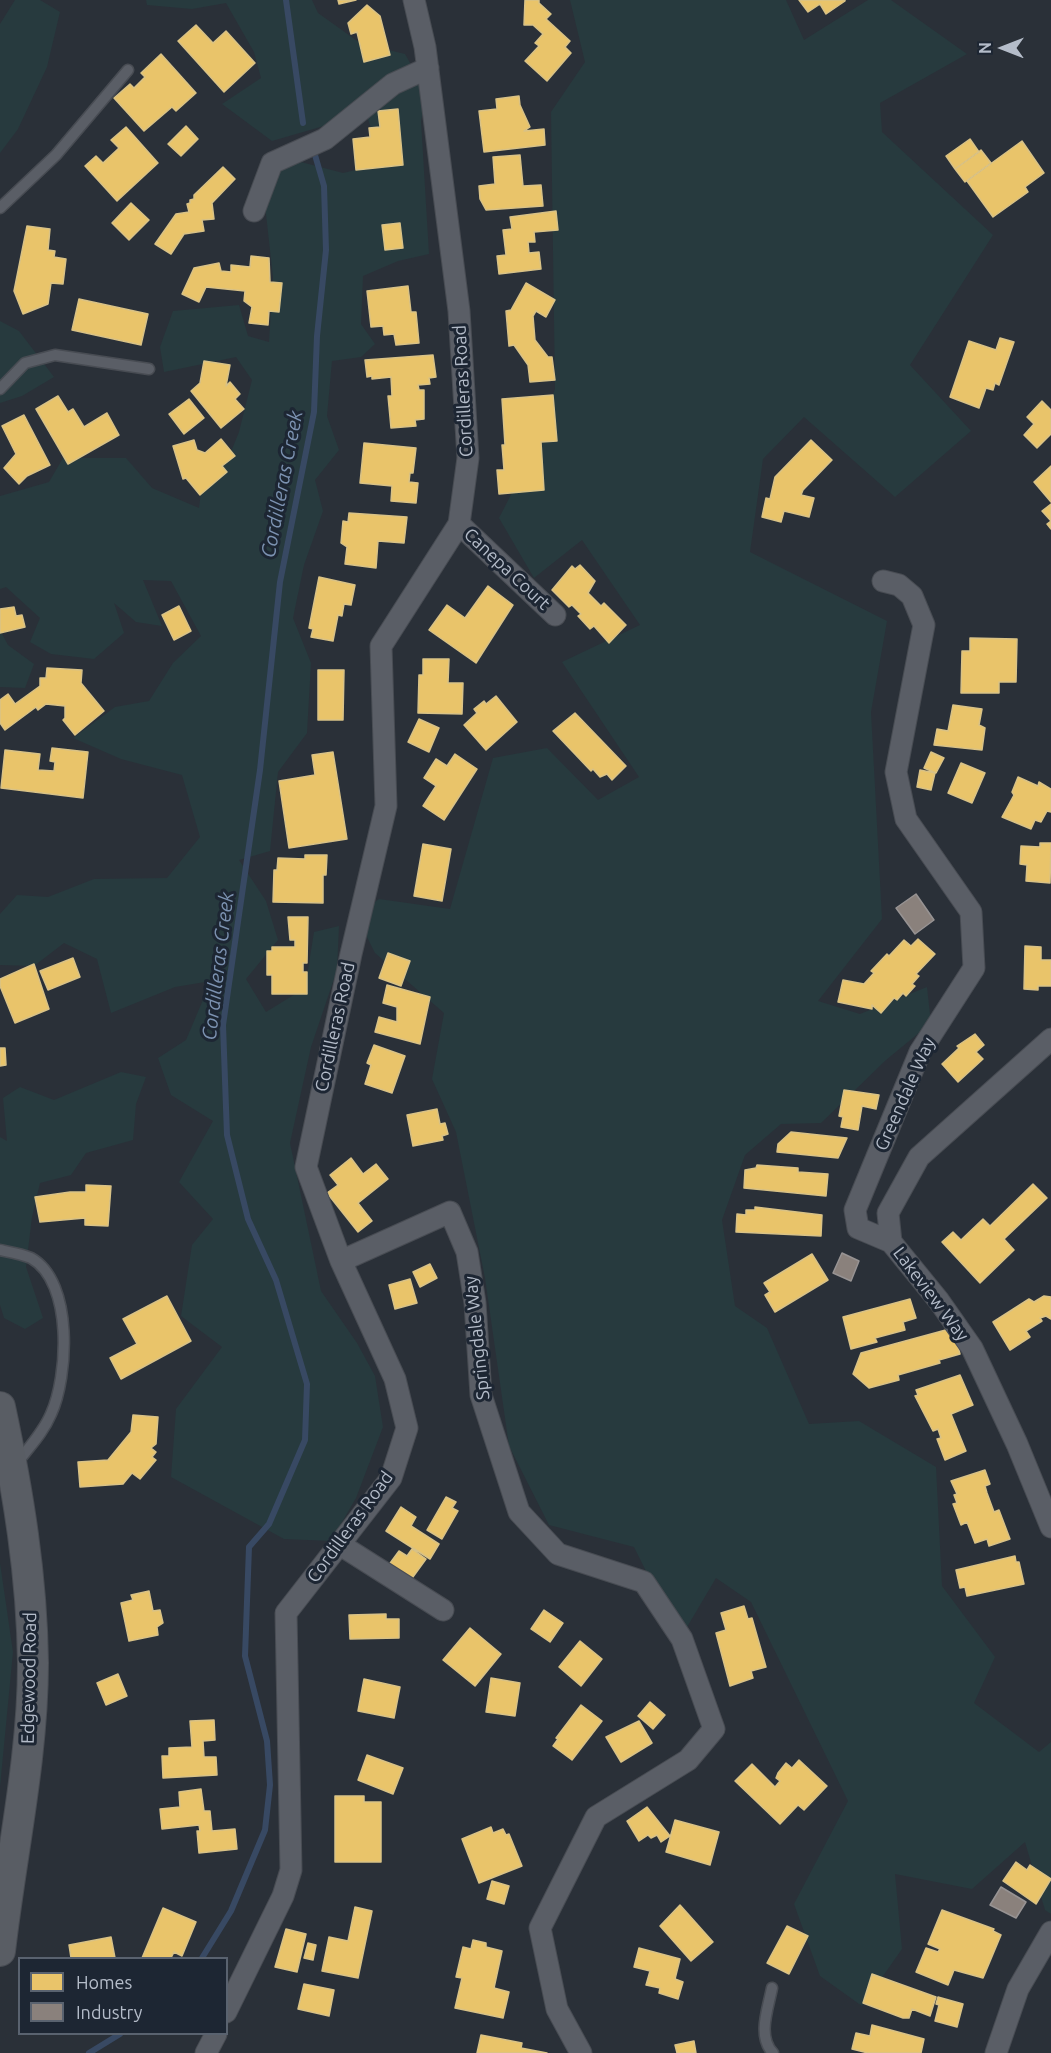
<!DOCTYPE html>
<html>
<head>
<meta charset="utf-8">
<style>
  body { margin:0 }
  #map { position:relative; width:1051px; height:2053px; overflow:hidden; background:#2a3038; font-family:Ubuntu,sans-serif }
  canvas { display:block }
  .legend { position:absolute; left:18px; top:1957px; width:210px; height:78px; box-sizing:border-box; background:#1d2633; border:2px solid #59626f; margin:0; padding:8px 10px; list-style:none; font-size:18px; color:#b4bcc9 }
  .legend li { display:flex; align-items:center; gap:12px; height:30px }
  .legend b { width:30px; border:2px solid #59626f }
  .north { position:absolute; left:973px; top:18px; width:60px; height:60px; -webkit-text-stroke:4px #1d2633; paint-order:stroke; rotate:270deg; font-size:16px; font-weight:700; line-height:24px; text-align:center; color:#b4bcc9 }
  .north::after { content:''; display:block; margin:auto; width:21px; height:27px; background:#b4bcc9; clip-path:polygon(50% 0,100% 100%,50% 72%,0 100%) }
</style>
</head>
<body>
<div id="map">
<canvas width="1051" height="2053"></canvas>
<ul class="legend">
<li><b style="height:16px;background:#e9c46a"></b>Homes</li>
<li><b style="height:16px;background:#8a817c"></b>Industry</li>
</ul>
<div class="north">N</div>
</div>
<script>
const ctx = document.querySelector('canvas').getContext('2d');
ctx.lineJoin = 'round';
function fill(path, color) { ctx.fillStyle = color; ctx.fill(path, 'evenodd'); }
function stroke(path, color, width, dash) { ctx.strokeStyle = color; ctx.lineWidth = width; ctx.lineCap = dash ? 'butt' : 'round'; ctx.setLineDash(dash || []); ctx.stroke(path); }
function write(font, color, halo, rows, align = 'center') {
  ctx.font = font + ' Ubuntu,sans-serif'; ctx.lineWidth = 6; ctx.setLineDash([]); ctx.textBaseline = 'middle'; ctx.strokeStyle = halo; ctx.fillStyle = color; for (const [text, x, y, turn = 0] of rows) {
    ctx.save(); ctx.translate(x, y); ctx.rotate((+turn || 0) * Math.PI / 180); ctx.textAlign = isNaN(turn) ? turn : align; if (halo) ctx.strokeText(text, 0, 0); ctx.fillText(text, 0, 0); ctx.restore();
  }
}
fill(new Path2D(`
  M 15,0 L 40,0 L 60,12 L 47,67 L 18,129 L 0,153 L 0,24 Z
  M 146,0 L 312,0 L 318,13 L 360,43 L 405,54 L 427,93 L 421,121 L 429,254 L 398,261 L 363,276 L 361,324 L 375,344 L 361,357 L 332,361 L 327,416 L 339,450 L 315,480 L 323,511 L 304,565 L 293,618 L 311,663 L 307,733 L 278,772 L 270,851 L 239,860 L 266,901 L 278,940 L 246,979 L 266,1012 L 305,988 L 314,932 L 339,926 L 337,970 L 311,1047 L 290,1143 L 321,1291 L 357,1343 L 375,1376 L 383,1427 L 356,1498 L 331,1541 L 284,1539 L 171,1477 L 176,1409 L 222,1347 L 181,1316 L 192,1245 L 213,1219 L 179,1182 L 213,1121 L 171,1095 L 158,1058 L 186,1040 L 211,981 L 175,987 L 111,1013 L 97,959 L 64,943 L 34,966 L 0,965 L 0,914 L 17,895 L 48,897 L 94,879 L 167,878 L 200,837 L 182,775 L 121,759 L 73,738 L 115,707 L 149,701 L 173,663 L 201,636 L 171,581 L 143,580 L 162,626 L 136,622 L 114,603 L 124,633 L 94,659 L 51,654 L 30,642 L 40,618 L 6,587 L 0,589 L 0,496 L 49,482 L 63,458 L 126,458 L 152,488 L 199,508 L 203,477 L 226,464 L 239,432 L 252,380 L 236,357 L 164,372 L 160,347 L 173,311 L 239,305 L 248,336 L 269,342 L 273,277 L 264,196 L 271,165 L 301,162 L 343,173 L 382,164 L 363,103 L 334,123 L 272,141 L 222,104 L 261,78 L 254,52 L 226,3 L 192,9 L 147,5 Z
  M 570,0 L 786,0 L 804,40 L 868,0 L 891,0 L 967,54 L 880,103 L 882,132 L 993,235 L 910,365 L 971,431 L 895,497 L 804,417 L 763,459 L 750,552 L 887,621 L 871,712 L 882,919 L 818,1001 L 860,1014 L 927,987 L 931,1023 L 886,1060 L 821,1123 L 781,1124 L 745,1155 L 722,1220 L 735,1306 L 767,1328 L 809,1424 L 859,1421 L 936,1467 L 942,1586 L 995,1657 L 974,1703 L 1039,1752 L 1051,1742 L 1051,1914 L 1045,1910 L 1025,1842 L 972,1889 L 895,1874 L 902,1949 L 862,2006 L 820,1976 L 794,1904 L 848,1801 L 751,1602 L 716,1578 L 680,1639 L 634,1547 L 549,1525 L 509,1446 L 485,1278 L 456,1132 L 432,1079 L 444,1013 L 375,953 L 356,915 L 379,899 L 450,909 L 493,758 L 547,748 L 598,800 L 639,777 L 562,662 L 640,625 L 582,540 L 534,578 L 499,518 L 523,471 L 555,389 L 551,112 L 585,62 Z
  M 0,321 L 19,331 L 54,377 L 22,396 L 0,403 Z
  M 0,630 L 8,645 L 34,664 L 25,688 L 0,687 Z
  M 121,1072 L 146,1077 L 136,1104 L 133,1140 L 86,1153 L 71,1175 L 40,1183 L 32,1217 L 26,1267 L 43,1318 L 25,1329 L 4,1318 L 0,1305 L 0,1137 L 7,1141 L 3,1098 L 20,1087 L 54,1100 Z
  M 0,1563 L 13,1652 L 0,1787 Z`), '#273a3e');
const homes = new Path2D(`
  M 338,0 L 356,0 L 339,4 Z
  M 525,0 L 539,0 L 539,3 L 551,14 L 546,19 L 570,41 L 565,47 L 571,53 L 547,81 L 525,61 L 539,46 L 535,43 L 543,34 L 533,25 L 524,25 Z
  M 799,0 L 845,0 L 845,1 L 826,14 L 820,4 L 808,12 Z
  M 367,5 L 380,16 L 390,55 L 364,62 L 357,32 L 351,34 L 348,23 Z
  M 196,25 L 213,43 L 226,31 L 255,63 L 224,92 L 178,41 Z
  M 161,54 L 196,93 L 176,111 L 172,107 L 144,131 L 114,98 L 130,84 L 134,88 L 145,77 L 141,73 Z
  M 519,96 L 520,105 L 530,127 L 524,131 L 544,129 L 545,145 L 484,152 L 479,111 L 497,109 L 496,99 Z
  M 398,109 L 403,165 L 356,170 L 353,139 L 370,137 L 369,128 L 380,127 L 378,111 Z
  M 186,126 L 198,139 L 181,156 L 168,144 Z
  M 126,127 L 158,163 L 117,201 L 85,166 L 96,156 L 103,163 L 119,148 L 111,140 Z
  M 970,139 L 979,152 L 955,169 L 946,156 Z
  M 1022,141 L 1044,173 L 1025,187 L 1028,192 L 993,217 L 967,181 Z
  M 981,150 L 991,163 L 965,182 L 955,169 Z
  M 520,155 L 523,186 L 541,185 L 543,206 L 486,210 L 480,199 L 479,186 L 495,184 L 493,157 Z
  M 223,167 L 235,179 L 212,203 L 214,219 L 202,220 L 204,231 L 184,234 L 171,254 L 155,244 L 176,214 L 189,212 L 187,204 L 190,203 L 190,200 L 194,199 L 194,195 Z
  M 131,203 L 149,220 L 129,240 L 112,223 Z
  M 556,211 L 558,230 L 534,232 L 535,242 L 528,242 L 529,253 L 539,252 L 541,269 L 499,274 L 497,256 L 506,255 L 503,230 L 512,229 L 510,217 Z
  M 400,223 L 403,248 L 385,250 L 382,225 Z
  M 27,226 L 50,229 L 48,250 L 55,251 L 54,257 L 66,259 L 63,284 L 51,283 L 48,304 L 23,314 L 14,291 Z
  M 251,256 L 269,258 L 270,282 L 282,283 L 279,312 L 269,311 L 268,325 L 249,323 L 252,307 L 244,301 L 245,291 L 206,287 L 199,302 L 182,294 L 194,268 L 219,263 L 221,271 L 231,272 L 231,265 L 250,267 Z
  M 526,283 L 555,300 L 546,317 L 536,311 L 533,316 L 535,340 L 548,357 L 552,357 L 555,380 L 530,382 L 528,365 L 514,345 L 509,346 L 506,311 L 511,310 Z
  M 408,286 L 411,312 L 416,312 L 419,343 L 396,345 L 394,334 L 384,335 L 383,326 L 371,327 L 367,291 Z
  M 79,299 L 148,314 L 141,345 L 72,330 Z
  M 1000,338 L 1014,342 L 999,385 L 995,383 L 993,390 L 986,388 L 979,408 L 950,397 L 969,341 L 996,350 Z
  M 433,355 L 436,377 L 429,378 L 430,384 L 418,385 L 419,390 L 424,390 L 424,419 L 415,420 L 416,426 L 391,428 L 388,396 L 392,396 L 391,377 L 372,379 L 372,376 L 367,377 L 365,360 Z
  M 204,361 L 230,365 L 226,386 L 230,382 L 240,394 L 235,399 L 244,409 L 221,428 L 191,391 L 200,383 Z
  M 553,395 L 557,441 L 541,442 L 544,490 L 499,494 L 497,470 L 504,470 L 502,445 L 505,445 L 502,399 Z
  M 58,396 L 68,412 L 73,409 L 84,427 L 107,413 L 119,435 L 68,464 L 36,409 Z
  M 189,399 L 204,418 L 184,434 L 169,414 Z
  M 1042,401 L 1051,410 L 1051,434 L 1037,448 L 1024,435 L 1034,424 L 1027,417 Z
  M 24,415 L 50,465 L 27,476 L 19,484 L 4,468 L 16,454 L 2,426 Z
  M 221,439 L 235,456 L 222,466 L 227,472 L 200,495 L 186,478 L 183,479 L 173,446 L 194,440 L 197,450 L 205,453 Z
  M 811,440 L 832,460 L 803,490 L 801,495 L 814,498 L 809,517 L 784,511 L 781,522 L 762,517 L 766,498 L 770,499 L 775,477 Z
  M 364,443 L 416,448 L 413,473 L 410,473 L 409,482 L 418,483 L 416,503 L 391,501 L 392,486 L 360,483 Z
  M 1051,466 L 1051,502 L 1034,482 Z
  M 1051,504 L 1051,529 L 1047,524 L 1051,521 L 1042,511 Z
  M 349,513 L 407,517 L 404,543 L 378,541 L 376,568 L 345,564 L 347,547 L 341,543 L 343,521 L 348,522 Z
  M 580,565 L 595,581 L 588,593 L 601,606 L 604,603 L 626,625 L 609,643 L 594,626 L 590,629 L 578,616 L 581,614 L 572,605 L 569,607 L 552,590 L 572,566 L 575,569 Z
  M 319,577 L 355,585 L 351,605 L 344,604 L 342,616 L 338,615 L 333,641 L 311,637 L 313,629 L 309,628 Z
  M 488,586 L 513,605 L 476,663 L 429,630 L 447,605 L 465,618 Z
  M 179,606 L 191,631 L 174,640 L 162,615 Z
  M 14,607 L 16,616 L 22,615 L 25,627 L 0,633 L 0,609 Z
  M 970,638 L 1017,639 L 1016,682 L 999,682 L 999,693 L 961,693 L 962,651 L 970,651 Z
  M 423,659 L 449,659 L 448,683 L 463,683 L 462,714 L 418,713 L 419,675 L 423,675 Z
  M 47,668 L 82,670 L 81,683 L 104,711 L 75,735 L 63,720 L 65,718 L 65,706 L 46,704 L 38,710 L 36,707 L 5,730 L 0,723 L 0,700 L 8,694 L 15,704 L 40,686 L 40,678 L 46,678 Z
  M 318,670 L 344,670 L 343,720 L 318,720 Z
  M 496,696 L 517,722 L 486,750 L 464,725 L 477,713 L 474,709 L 484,701 L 486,704 Z
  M 953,705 L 982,709 L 979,725 L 985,728 L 982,750 L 934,745 L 937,729 L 948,731 Z
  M 575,713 L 626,766 L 612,780 L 607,774 L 600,777 L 593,769 L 591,771 L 553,731 Z
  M 419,719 L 439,728 L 429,752 L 408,742 Z
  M 52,748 L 88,752 L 83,798 L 1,788 L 5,750 L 40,754 L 38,770 L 54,771 L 55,762 L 50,761 Z
  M 333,752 L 347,839 L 289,848 L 279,781 L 315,775 L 312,755 Z
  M 931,752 L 944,758 L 936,773 L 924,768 Z
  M 455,754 L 477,769 L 444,820 L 423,806 L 436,786 L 424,778 L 436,759 L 447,766 Z
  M 961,763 L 985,773 L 972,803 L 948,793 Z
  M 920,770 L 935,773 L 931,790 L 917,787 Z
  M 1018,777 L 1038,786 L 1039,782 L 1051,789 L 1051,812 L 1047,811 L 1041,822 L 1035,820 L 1031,829 L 1002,817 L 1014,795 L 1012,792 Z
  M 1040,843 L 1051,843 L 1050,883 L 1026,881 L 1027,865 L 1020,864 L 1021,846 L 1040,847 Z
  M 423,844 L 451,849 L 442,901 L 414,896 Z
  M 305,855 L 327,855 L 326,875 L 323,875 L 323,903 L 273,902 L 274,870 L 277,870 L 278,858 L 305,859 Z
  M 288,917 L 308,917 L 307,963 L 303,963 L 303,972 L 307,972 L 307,994 L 272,994 L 272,975 L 267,975 L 267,951 L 272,951 L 272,947 L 295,947 L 295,940 L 290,940 Z
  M 918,939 L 935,954 L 916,974 L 919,976 L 912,984 L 915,986 L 906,996 L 903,993 L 897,1000 L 894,998 L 881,1013 L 872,1005 L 872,1009 L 838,1002 L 843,980 L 864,984 L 874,973 L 871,971 L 887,954 L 889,956 L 904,940 L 911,946 Z
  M 1025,946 L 1041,947 L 1041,960 L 1051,960 L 1051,986 L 1038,986 L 1038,990 L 1024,989 Z
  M 388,953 L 410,961 L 401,986 L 379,978 Z
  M 73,958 L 80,977 L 48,990 L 40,971 Z
  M 34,964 L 49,1009 L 15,1023 L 0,986 L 0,979 Z
  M 387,985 L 430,997 L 420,1044 L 375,1032 L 379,1017 L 397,1022 L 397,1007 L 383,1003 Z
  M 975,1034 L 984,1045 L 976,1052 L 983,1059 L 958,1082 L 942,1064 L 959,1048 L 957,1046 Z
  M 374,1045 L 405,1056 L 392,1093 L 365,1084 L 371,1065 L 367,1063 Z
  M 0,1048 L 5,1048 L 6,1065 L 0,1066 Z
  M 844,1090 L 879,1095 L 876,1109 L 862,1106 L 858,1130 L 841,1127 L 843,1117 L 839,1116 Z
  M 437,1109 L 440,1124 L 445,1123 L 448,1134 L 442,1136 L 443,1140 L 413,1146 L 407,1115 Z
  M 791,1132 L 847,1138 L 838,1158 L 777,1152 L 778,1144 Z
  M 351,1158 L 363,1174 L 376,1164 L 388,1179 L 358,1203 L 372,1221 L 358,1232 L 327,1193 L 338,1185 L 330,1175 Z
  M 757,1165 L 798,1168 L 798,1172 L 828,1174 L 826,1196 L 744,1188 L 745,1170 L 756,1168 Z
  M 1033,1184 L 1047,1198 L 1004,1239 L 1014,1250 L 980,1283 L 942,1242 L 953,1232 L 961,1240 L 983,1219 L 990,1226 Z
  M 86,1185 L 111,1186 L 108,1226 L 85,1225 L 85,1218 L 40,1222 L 35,1197 L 70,1192 L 86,1192 Z
  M 755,1207 L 822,1215 L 821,1236 L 736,1232 L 737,1214 L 746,1215 L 746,1210 L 755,1210 Z
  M 812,1254 L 828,1280 L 775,1312 L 765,1295 L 770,1292 L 764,1283 Z
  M 430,1264 L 437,1278 L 420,1287 L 413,1272 Z
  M 410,1279 L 417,1303 L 395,1309 L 389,1285 Z
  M 167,1296 L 191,1341 L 121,1379 L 110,1358 L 137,1344 L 123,1319 Z
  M 1044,1296 L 1051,1297 L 1051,1319 L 1046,1316 L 1040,1318 L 1042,1321 L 1026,1331 L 1030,1337 L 1010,1350 L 993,1322 L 1029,1299 L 1034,1302 Z
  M 910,1299 L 916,1318 L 903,1322 L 905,1330 L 875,1338 L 877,1342 L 851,1349 L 843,1317 Z
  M 953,1328 L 960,1354 L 939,1360 L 940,1363 L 898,1375 L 899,1380 L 869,1388 L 853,1374 L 861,1353 Z
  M 960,1375 L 973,1405 L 951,1414 L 966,1451 L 945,1460 L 937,1439 L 941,1438 L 938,1429 L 933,1431 L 915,1396 L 918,1395 L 916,1390 Z
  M 133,1415 L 158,1417 L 156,1444 L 151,1448 L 156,1452 L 152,1457 L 156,1460 L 140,1479 L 132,1473 L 123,1484 L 80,1487 L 78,1462 L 108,1460 L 131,1432 Z
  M 985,1470 L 990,1484 L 985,1486 L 987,1493 L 994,1512 L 999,1510 L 1010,1539 L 989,1546 L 987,1539 L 975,1543 L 967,1522 L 961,1525 L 953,1504 L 957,1503 L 954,1495 L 957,1494 L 951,1481 Z
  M 446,1497 L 456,1502 L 452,1508 L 458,1511 L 442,1539 L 427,1530 Z
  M 401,1507 L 416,1517 L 411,1526 L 439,1544 L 430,1559 L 386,1531 Z
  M 412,1549 L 426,1559 L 410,1581 L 388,1566 L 399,1551 L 407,1556 Z
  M 1015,1556 L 1016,1562 L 1019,1562 L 1024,1584 L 967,1596 L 965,1587 L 960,1588 L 956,1570 Z
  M 149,1591 L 153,1611 L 160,1610 L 163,1623 L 157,1627 L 158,1635 L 129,1641 L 121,1603 L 133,1600 L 131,1595 Z
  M 744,1606 L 748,1619 L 752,1618 L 766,1667 L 751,1671 L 753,1678 L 730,1686 L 716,1633 L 726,1630 L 721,1613 Z
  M 544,1610 L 563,1623 L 550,1642 L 531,1629 Z
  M 386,1614 L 386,1619 L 399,1619 L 399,1638 L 350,1639 L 349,1615 Z
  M 470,1628 L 501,1654 L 475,1686 L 443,1660 Z
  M 580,1641 L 602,1659 L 581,1686 L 559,1667 Z
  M 118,1674 L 127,1696 L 106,1705 L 97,1683 Z
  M 491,1678 L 520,1683 L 515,1716 L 486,1712 Z
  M 364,1679 L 400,1687 L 394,1718 L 358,1711 Z
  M 650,1702 L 665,1715 L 653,1729 L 638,1716 Z
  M 581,1705 L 602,1721 L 572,1760 L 553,1746 L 558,1739 L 556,1738 Z
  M 214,1720 L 215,1740 L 203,1741 L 204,1757 L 216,1757 L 217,1775 L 163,1778 L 162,1756 L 169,1756 L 169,1748 L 192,1747 L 190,1721 Z
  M 639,1721 L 652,1743 L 621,1762 L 606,1737 Z
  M 367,1755 L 403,1768 L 393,1794 L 358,1780 Z
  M 799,1760 L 827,1786 L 804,1810 L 798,1805 L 780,1824 L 735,1781 L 752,1764 L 775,1787 L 780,1781 L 776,1778 L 778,1773 L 786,1763 L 792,1768 Z
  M 201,1789 L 204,1811 L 210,1811 L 212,1831 L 235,1829 L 237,1849 L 199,1853 L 197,1831 L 200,1831 L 199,1825 L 162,1829 L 160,1809 L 180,1807 L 179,1792 Z
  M 335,1796 L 364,1796 L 364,1802 L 381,1802 L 381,1862 L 335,1862 Z
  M 647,1807 L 670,1836 L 661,1842 L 657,1835 L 651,1838 L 648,1835 L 639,1841 L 627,1821 Z
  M 675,1820 L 719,1832 L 710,1865 L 666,1852 Z
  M 491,1827 L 493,1833 L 503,1829 L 506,1835 L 509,1834 L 522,1866 L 479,1883 L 462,1839 Z
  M 1016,1862 L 1027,1870 L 1030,1865 L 1051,1879 L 1036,1904 L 1003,1881 Z
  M 492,1881 L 509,1886 L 504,1904 L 487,1899 Z
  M 680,1905 L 713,1942 L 691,1961 L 660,1926 Z
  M 355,1907 L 372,1911 L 358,1978 L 322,1971 L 329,1937 L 348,1941 Z
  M 163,1908 L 196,1922 L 182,1956 L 174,1952 L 171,1958 L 142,1958 Z
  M 942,1910 L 994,1929 L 993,1931 L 1001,1935 L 983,1978 L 954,1970 L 948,1985 L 916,1972 L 926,1948 L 938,1952 L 940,1949 L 928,1944 Z
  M 787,1926 L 808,1936 L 789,1974 L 767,1963 Z
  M 286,1929 L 306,1934 L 297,1972 L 275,1967 Z
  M 111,1937 L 115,1958 L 71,1958 L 69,1945 Z
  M 473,1940 L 486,1943 L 486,1947 L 502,1951 L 494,1988 L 509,1992 L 503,2018 L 455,2008 L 462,1978 L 456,1977 L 463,1947 L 471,1949 Z
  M 308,1943 L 316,1945 L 313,1960 L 304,1958 Z
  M 639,1948 L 680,1959 L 675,1979 L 683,1982 L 678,1999 L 659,1993 L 660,1988 L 646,1985 L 650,1971 L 634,1967 Z
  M 872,1974 L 936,1997 L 930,2016 L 912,2009 L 909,2018 L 903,2018 L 863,2003 Z
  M 304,1984 L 334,1990 L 329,2016 L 298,2009 Z
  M 938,1997 L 963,2004 L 957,2027 L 935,2021 L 939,2005 L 936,2004 Z
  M 872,2025 L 924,2039 L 921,2053 L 868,2053 L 852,2049 L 856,2033 L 870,2036 Z
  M 481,2035 L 522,2043 L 521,2048 L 547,2053 L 477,2053 Z
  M 694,2041 L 696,2053 L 677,2053 L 675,2045 Z`);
fill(homes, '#e9c46a');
stroke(homes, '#d9c286', 1.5);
const industry = new Path2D(`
  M 916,894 L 934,920 L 915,934 L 896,908 Z
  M 842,1253 L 859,1261 L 851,1281 L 833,1273 Z
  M 1001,1887 L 1026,1902 L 1016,1918 L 990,1905 Z`);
fill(industry, '#8a817c');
stroke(industry, '#979393', 1.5);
stroke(new Path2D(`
  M 286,0 L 303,123
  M 202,1958 L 231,1911 L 265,1830 L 270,1785 L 267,1741 L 245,1656 L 249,1547 L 269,1524 L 305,1440 L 307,1384 L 276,1280 L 248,1219 L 227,1135 L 223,1025 L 260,770 L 280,582 L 314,412 L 317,336 L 326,250 L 324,186 L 315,155
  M 89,2053 L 120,2034`), '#384963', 6);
const lane = new Path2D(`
  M 0,208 L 56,155 L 128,70
  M 0,389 L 25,363 L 55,355 L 149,369
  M 0,1250 C 10,1252 22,1254 31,1258 C 74,1282 68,1377 51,1414 C 43,1433 29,1447 17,1463
  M 772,1988 C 768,2009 757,2036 773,2053`);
const street = new Path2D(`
  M 254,211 L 272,163 L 325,139 L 393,84 L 428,68
  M 459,524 L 555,615
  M 883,581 L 899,585 L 912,596 L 924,625 L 896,772 L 906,819 L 971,912 L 974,968 L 920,1052 L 855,1210 L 858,1228 L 891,1242
  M 1051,1039 L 919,1157 L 888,1213 L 891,1242 L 939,1301 L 972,1348 L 1017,1444 L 1051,1527
  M 341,1261 L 450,1212 L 467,1252 L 475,1303 L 481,1395 L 519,1512 L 558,1554 L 644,1582 L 682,1639 L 714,1729 L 688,1760 L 596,1817 L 540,1928 L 557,2009 L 581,2053
  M 339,1544 L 443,1610
  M 226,2012 L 283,1896 L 291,1870 L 286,1613 L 391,1478 L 407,1428 L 395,1379 L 341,1261 L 306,1167 L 351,954 L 386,806 L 381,646 L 459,524 L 468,458 L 459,311 L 425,47 L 414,0
  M 206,2053 L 216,2034
  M 996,2053 L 1018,1989 L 1051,1932`);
const secondary = new Path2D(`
  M 0,1407 C 18,1491 32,1576 33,1663 C 33,1759 11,1855 0,1951`);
stroke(lane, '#484c53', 13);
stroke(street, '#484c53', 23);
stroke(secondary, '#484c53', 32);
stroke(lane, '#5a5e66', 10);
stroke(street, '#5a5e66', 21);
stroke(secondary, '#595d64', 30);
write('18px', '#b4bcc9', '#1d2633', [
  ["Cordilleras Road",463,391,-93],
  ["Canepa Court",507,569,43],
  ["Cordilleras Road",335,1027,-78],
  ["Greendale Way",905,1094,-66],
  ["Lakeview Way",931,1294,53],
  ["Springdale Way",477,1338,-96],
  ["Cordilleras Road",350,1527,-54],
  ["Edgewood Road",29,1678,-89]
]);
write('italic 20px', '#7c92b1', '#1d2633', [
  ["Cordilleras Creek",282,484,-79],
  ["Cordilleras Creek",218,966,-83]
]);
</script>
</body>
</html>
